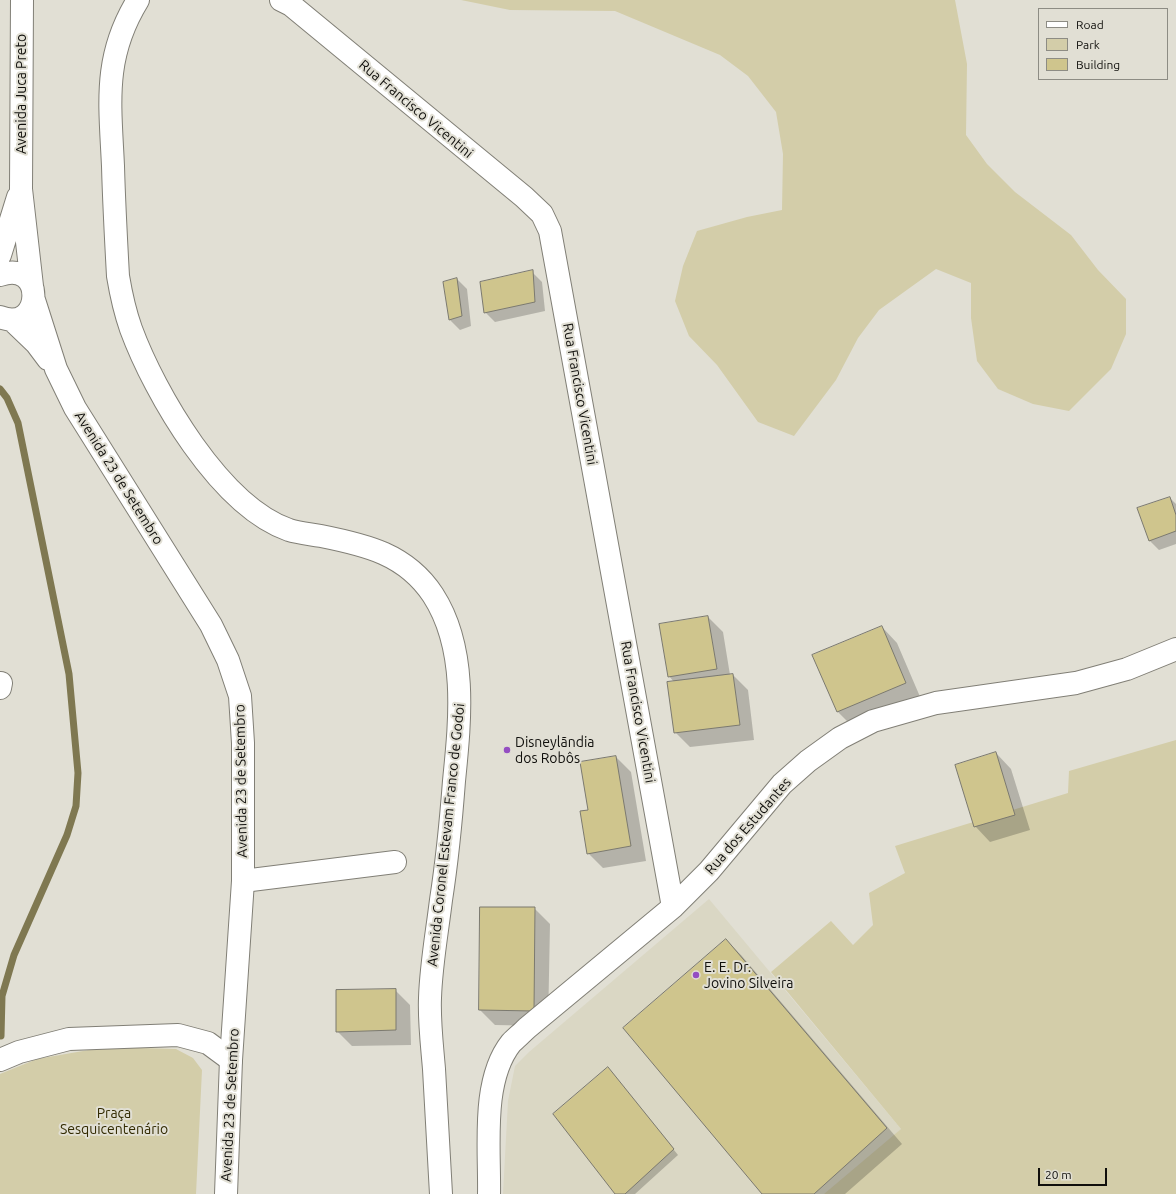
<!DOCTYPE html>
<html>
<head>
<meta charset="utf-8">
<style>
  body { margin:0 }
  #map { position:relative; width:1176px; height:1194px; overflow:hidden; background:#e1dfd4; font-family:Ubuntu,sans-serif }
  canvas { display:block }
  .legend { position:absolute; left:1038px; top:8px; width:130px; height:72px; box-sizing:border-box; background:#e1dfd4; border:1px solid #8d8c84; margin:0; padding:5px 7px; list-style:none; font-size:12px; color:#100f0c }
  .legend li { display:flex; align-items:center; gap:8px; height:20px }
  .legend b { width:20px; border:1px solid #8d8c84 }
  .scale { position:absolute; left:1038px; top:1168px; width:69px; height:18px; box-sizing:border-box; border:2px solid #100f0c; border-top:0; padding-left:5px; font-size:12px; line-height:14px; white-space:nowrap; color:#100f0c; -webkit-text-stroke:3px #e1dfd4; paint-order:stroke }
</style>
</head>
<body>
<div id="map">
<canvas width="1176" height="1194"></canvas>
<ul class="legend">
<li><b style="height:5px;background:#fff"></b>Road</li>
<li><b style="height:11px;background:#d3cda9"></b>Park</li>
<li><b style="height:11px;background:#cfc58d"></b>Building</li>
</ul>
<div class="scale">20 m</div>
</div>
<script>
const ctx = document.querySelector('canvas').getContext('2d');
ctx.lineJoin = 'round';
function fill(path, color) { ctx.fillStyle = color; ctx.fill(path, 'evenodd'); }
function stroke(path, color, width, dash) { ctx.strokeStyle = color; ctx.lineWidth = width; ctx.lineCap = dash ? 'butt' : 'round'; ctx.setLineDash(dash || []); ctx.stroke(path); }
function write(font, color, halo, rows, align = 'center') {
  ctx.font = font + ' Ubuntu,sans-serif'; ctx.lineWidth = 4; ctx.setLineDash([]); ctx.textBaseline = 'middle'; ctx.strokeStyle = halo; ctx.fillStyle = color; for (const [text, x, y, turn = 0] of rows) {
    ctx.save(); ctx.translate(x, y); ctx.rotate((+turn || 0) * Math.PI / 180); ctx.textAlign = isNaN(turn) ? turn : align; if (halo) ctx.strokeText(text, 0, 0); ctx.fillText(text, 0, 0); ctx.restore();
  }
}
fill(new Path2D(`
  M 709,899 L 901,1129 L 844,1194 L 503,1194 L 508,1101 L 515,1066 L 529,1052 Z`), '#dad7c4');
fill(new Path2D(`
  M 461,0 L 955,0 L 967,64 L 966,135 L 987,164 L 1015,192 L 1071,235 L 1098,270 L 1126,299 L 1126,334 L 1111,369 L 1069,411 L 1033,404 L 998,389 L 977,361 L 971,318 L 971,283 L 936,269 L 879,310 L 858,338 L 836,380 L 794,436 L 758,422 L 717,365 L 689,336 L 675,301 L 683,266 L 697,231 L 747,217 L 782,210 L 783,154 L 776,112 L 748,76 L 720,55 L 615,11 L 510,10 Z
  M 1176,740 L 1176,1194 L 824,1194 L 901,1129 L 771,972 L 831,921 L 853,945 L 873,925 L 869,893 L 905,873 L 895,846 L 1068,793 L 1069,771 Z
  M 106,1047 L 176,1049 L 193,1058 L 202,1070 L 196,1194 L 0,1194 L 0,1074 L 37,1059 Z`), '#d3cda9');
fill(new Path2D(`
  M 532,272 L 542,282 L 545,311 L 495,322 L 485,312 Z
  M 457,279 L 467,289 L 471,326 L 460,330 L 450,320 L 444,283 Z
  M 1170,498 L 1176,504 L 1176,544 L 1159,550 L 1149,540 Z
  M 708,617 L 723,632 L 730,675 L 733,675 L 748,690 L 754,740 L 690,747 L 675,732 L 674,682 L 669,676 Z
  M 882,627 L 897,643 L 921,699 L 853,727 L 838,712 L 814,656 Z
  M 996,753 L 1011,769 L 1030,830 L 990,842 L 975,826 Z
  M 616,757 L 631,772 L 646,861 L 603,868 L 588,853 L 590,811 Z
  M 481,908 L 534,908 L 550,924 L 548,1026 L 495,1025 L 480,1010 Z
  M 726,940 L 741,955 L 902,1144 L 845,1194 L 763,1194 Z
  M 395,990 L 410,1005 L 411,1045 L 352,1046 L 337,1031 Z
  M 608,1068 L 678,1155 L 635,1194 L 616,1194 Z`), '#0003');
stroke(new Path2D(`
  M 0,389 L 7,398 L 18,423 L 69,674 L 78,773 L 76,806 L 67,835 L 14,955 L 2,996 L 1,1036`), '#7f7851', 7);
const building = new Path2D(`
  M 533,270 L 535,302 L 484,313 L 480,282 Z
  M 457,278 L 462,316 L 449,320 L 443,282 Z
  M 1170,497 L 1176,515 L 1176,531 L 1149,541 L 1137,508 Z
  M 708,616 L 717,669 L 668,677 L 659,624 Z
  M 882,626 L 906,683 L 837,712 L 812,655 Z
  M 733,674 L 740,725 L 674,733 L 667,682 Z
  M 996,752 L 1015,815 L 974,827 L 955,765 Z
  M 616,756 L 631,846 L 587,854 L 580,811 L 588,810 L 580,762 Z
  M 480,907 L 535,907 L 534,1011 L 479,1010 Z
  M 726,939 L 887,1128 L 814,1194 L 762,1194 L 623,1028 Z
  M 396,989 L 396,1030 L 336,1032 L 336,990 Z
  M 608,1067 L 674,1149 L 625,1194 L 615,1194 L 553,1114 Z`);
fill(building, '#cfc58d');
stroke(building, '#7b796f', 1);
const minor = new Path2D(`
  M 138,0 C 103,57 110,102 113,166 C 114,203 116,240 118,276 C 121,294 125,312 131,329 C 155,394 220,506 289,530 C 299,533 310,534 321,536 C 366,545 406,554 433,595 C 468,649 460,721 454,781 C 451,821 447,861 441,900 C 437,933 431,965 430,998 C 429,1021 432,1045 434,1069 C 436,1111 439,1152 441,1194
  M 281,0 L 291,5 L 524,197 L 542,214 L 550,231 L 673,907
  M 0,688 L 1,683
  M 243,881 L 395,862
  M 0,1060 L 19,1052 L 69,1039 L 178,1035 L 208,1043 L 231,1060
  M 489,1194 C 490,1148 481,1081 511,1043 C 516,1038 522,1033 527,1028 L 673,907 L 709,871 L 782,784 L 808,761 L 840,738 L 873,721 L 936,703 L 1076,683 L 1127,669 L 1176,649`);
const tertiary = new Path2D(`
  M 22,0 L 21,189 L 32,286
  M 0,255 L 18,197
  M 0,275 C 46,259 43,334 0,317
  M 34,300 L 56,369 L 75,408 L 211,625 L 228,660 L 240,696 L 243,743 L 243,881 L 231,1060 L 226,1194
  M 12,320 L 36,343 L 48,359`);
stroke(minor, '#817f76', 24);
stroke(tertiary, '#817f76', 24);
stroke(minor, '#fff', 22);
stroke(tertiary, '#fff', 22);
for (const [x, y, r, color] of [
  [507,750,4,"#944ec2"],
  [696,975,4,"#944ec2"]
]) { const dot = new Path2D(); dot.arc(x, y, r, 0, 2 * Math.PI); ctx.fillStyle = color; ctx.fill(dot); stroke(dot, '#e1dfd4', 1.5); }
write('14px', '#100f0c', '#e1dfd4', [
  ["Avenida Juca Preto",21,94,-90],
  ["Rua Francisco Vicentini",416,109,40],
  ["Rua Francisco Vicentini",580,394,80],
  ["Avenida 23 de Setembro",119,478,58],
  ["Rua Francisco Vicentini",638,712,80],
  ["Avenida 23 de Setembro",241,781,-91],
  ["Rua dos Estudantes",748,826,-49],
  ["Avenida Coronel Estevam Franco de Godoi",446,835,-84],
  ["Avenida 23 de Setembro",230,1105,-87]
]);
write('14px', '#100f0c', '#e1dfd4', [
  ["Disneylãndia",515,742],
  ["dos Robôs",515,758],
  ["E. E. Dr.",704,967],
  ["Jovino Silveira",704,983]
], 'left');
write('14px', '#322a00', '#e1dfd4', [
  ["Praça",114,1113],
  ["Sesquicentenário",114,1129]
]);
</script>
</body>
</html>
